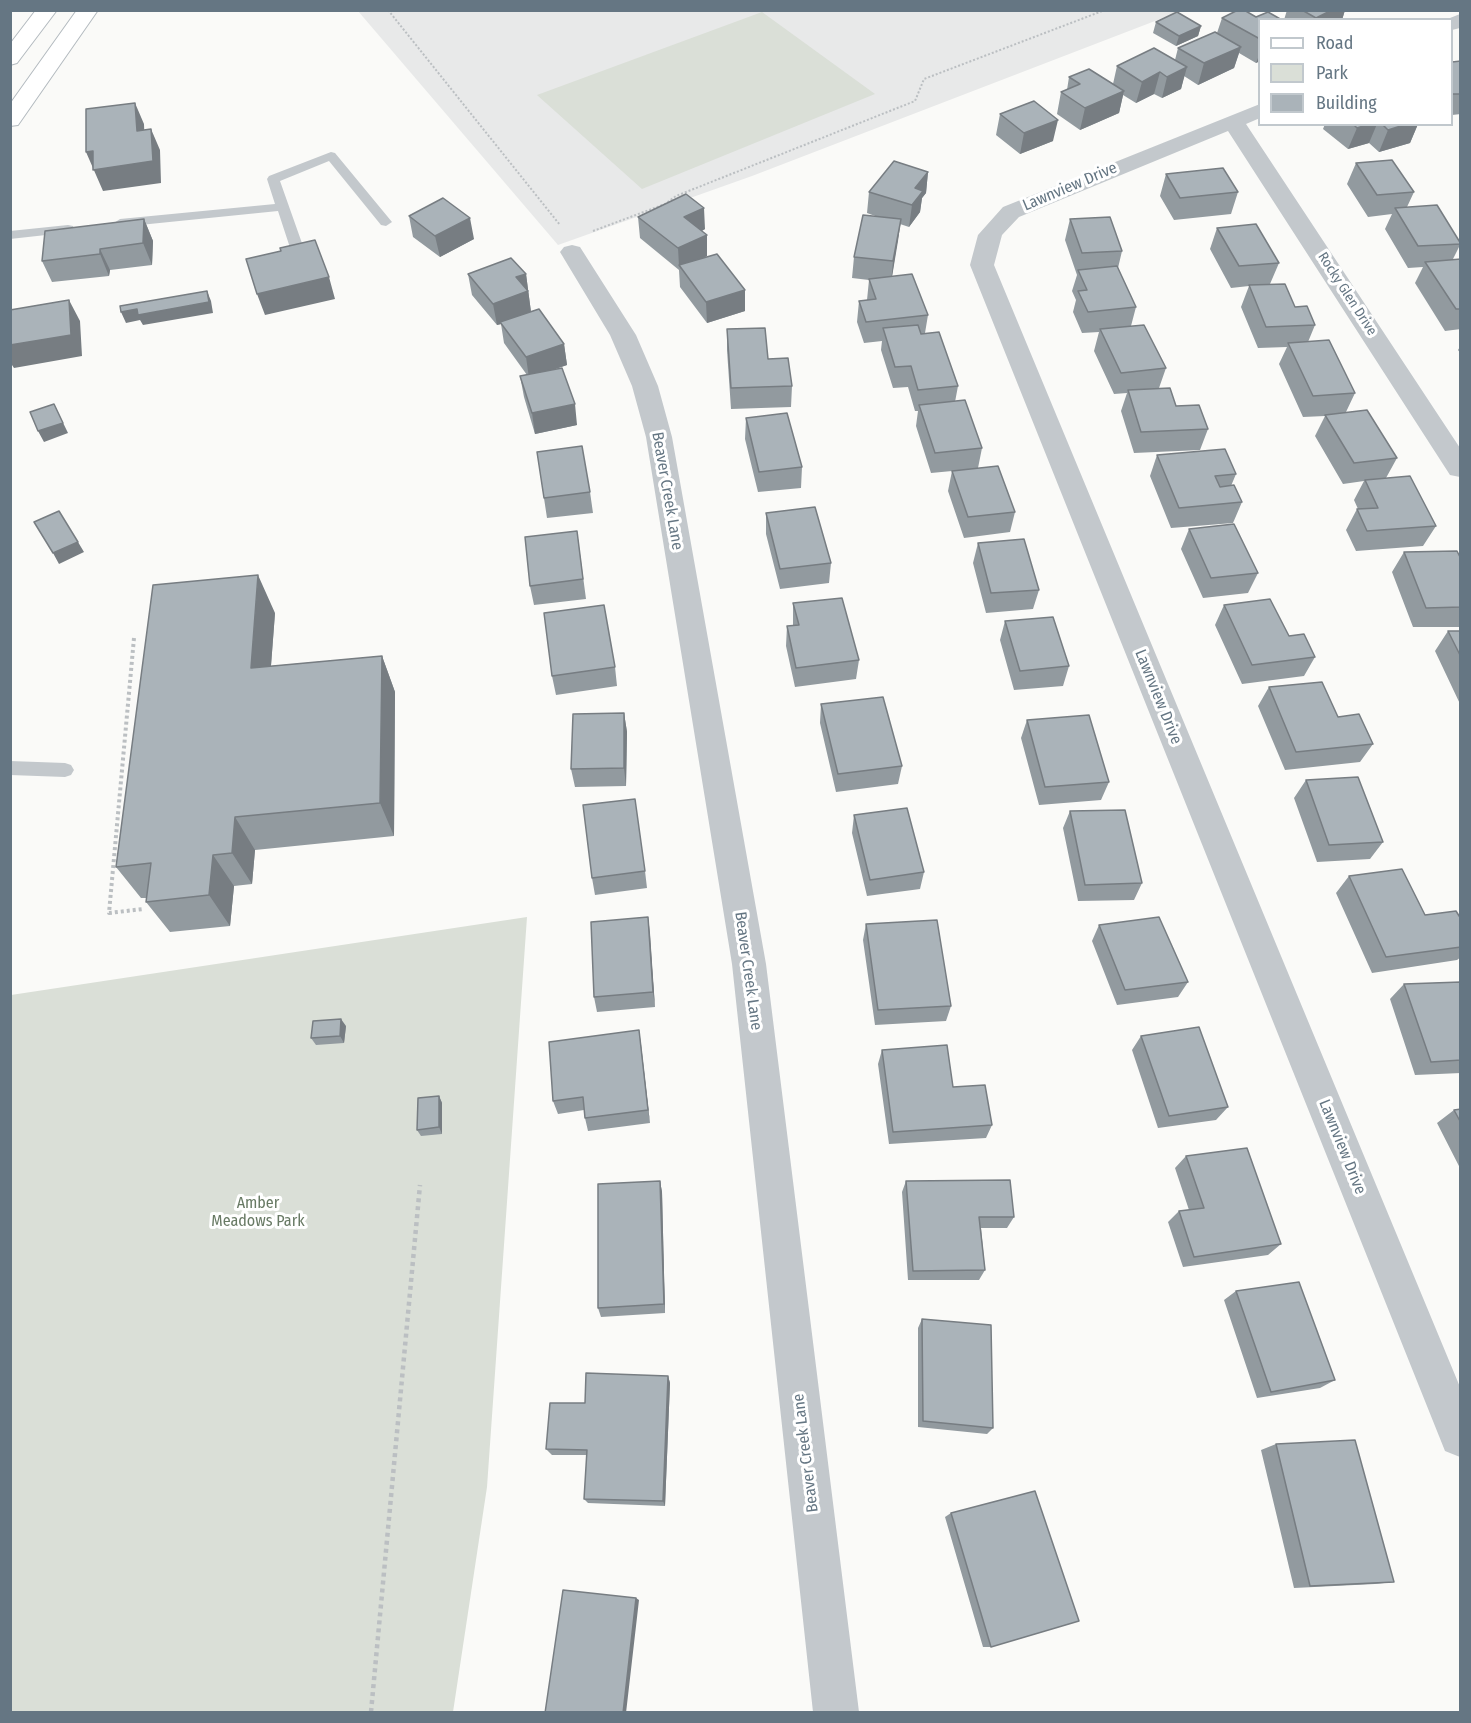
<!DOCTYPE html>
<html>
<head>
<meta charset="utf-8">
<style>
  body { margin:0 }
  #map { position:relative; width:1471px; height:1723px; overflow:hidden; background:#fafaf8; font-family:"Fira Sans Condensed",sans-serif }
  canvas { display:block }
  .frame { position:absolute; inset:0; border:12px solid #657683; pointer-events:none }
  .legend { position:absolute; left:1258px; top:18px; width:195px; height:108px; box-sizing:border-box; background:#fff; border:2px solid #c1c8cd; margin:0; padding:8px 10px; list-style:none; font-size:18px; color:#657683 }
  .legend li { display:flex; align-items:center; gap:12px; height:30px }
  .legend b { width:30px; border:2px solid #c1c8cd }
</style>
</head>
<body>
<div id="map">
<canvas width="1471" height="1723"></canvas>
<div class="frame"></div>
<ul class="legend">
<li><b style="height:8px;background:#fff"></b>Road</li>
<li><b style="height:16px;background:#dadfd7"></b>Park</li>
<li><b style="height:16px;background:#aab3b9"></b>Building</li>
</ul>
</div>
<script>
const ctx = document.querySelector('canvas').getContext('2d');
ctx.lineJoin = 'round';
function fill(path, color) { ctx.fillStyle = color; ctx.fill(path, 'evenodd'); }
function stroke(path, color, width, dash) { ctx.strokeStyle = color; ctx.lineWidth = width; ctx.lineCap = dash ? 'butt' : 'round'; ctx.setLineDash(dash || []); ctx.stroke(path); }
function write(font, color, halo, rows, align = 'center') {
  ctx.font = font + ' "Fira Sans Condensed",sans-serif'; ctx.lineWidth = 6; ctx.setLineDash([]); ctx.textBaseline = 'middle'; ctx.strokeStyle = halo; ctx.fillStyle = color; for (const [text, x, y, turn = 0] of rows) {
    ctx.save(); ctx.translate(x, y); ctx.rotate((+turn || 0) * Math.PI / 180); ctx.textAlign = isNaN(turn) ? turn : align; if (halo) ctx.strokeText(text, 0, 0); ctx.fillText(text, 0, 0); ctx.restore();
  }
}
fill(new Path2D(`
  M 358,11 L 1181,11 L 752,176 L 558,245 Z`), '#e8e9e9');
fill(new Path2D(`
  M 762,12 L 875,94 L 642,189 L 537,95 Z
  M 527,917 L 487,1487 L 453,1712 L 11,1712 L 11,995 Z`), '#dadfd7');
const secondary = new Path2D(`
  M 36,10 L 57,10 L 17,63 L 10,65 L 10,44 Z
  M 77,10 L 98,10 L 18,125 L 10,126 L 10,104 Z`);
stroke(secondary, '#b3babf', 2);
stroke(new Path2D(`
  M 388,10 L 560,225
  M 593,231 L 665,204 L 676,196 L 915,101 L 924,79 L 1105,10`), '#bbbfc2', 2, [2, 2]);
stroke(new Path2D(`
  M 134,638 L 109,913 L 143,909`), '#bbbfc2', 4, [3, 3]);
stroke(new Path2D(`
  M 371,1712 L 420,1185`), '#bbbfc2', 4.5, [4, 4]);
fill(new Path2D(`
  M 331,152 L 335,153 L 392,222 L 386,226 L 381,225 L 329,161 L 280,181 L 309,263 L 307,266 L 302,267 L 295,263 L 278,211 L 120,227 L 114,223 L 120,219 L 275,204 L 267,179 L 269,176 Z
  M 68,225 L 73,226 L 74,229 L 73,232 L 10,239 L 10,231 Z
  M 10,761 L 65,763 L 71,765 L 74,770 L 71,775 L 65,777 L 10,775 Z`), '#c3c8cc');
fill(new Path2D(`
  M 1460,14 L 1460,28 L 1452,30 L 1452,20 L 1445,20 Z
  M 1260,104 L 1260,118 L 1246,124 L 1460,448 L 1460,477 L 1450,475 L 1228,131 L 1019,217 L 1002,235 L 994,265 L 1460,1387 L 1460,1457 L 1445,1451 L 1439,1436 L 970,265 L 978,235 L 1003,207 Z
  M 572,245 L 580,247 L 636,335 L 658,386 L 672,437 L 766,964 L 859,1712 L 813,1712 L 732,964 L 646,437 L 632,386 L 610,335 L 560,252 L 564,247 Z`), '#c3c8cc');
fill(secondary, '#fff');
fill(new Path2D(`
  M 1287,10 L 1345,10 L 1342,20 L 1284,20 Z
  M 1222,18 L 1260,20 L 1260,61 L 1256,63 L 1239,53 L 1234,68 L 1198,85 L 1184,76 L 1181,89 L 1162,98 L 1154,94 L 1136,103 L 1123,95 L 1119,113 L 1080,130 L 1057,114 L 1061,92 L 1067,90 L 1069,77 L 1113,84 L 1117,66 L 1175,60 L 1178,48 L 1217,33 Z
  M 1156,22 L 1201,26 L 1198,36 L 1176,46 L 1153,33 Z
  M 1461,61 L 1461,114 L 1452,115 L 1452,62 Z
  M 1000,114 L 1053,141 L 1020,154 L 996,135 Z
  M 1325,124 L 1418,124 L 1410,143 L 1379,152 L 1369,143 L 1348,149 L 1323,129 Z
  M 1356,163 L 1414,192 L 1407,207 L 1461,243 L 1453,259 L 1461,259 L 1461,329 L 1445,331 L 1415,283 L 1423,267 L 1408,268 L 1385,229 L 1392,214 L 1368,217 L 1347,184 Z
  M 928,172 L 926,193 L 922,198 L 920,212 L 909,227 L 900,224 L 892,276 L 928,315 L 925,333 L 958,386 L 955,402 L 982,448 L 978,468 L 1015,512 L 1010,532 L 964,538 L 948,491 L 952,471 L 931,473 L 916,426 L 918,411 L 915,411 L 908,387 L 893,388 L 881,350 L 882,341 L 864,343 L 857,322 L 859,301 L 867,300 L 869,280 L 852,278 L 854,257 L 878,217 L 867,213 L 869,192 Z
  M 1166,174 L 1238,192 L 1231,214 L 1174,220 L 1160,196 Z
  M 409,216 L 474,239 L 440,257 L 413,237 Z
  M 638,217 L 705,229 L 702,231 L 707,256 L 703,258 L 745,290 L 745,311 L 707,323 L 680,287 L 679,270 L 640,238 Z
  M 144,219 L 153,241 L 152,265 L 110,270 L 109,276 L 52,282 L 42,261 Z
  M 1070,219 L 1122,251 L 1118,268 L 1136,307 L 1131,326 L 1166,368 L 1159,388 L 1176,406 L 1208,429 L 1200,450 L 1134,453 L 1121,411 L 1127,393 L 1114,394 L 1094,351 L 1099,332 L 1082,333 L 1073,312 L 1076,300 L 1072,291 L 1077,275 L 1065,240 Z
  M 1217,228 L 1279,263 L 1270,284 L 1259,285 L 1295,307 L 1315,325 L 1308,342 L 1355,393 L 1346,412 L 1397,458 L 1386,478 L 1436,526 L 1423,546 L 1356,551 L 1346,530 L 1357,509 L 1358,509 L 1354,500 L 1364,481 L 1343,484 L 1315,436 L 1325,416 L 1303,417 L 1279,364 L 1287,347 L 1258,348 L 1241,307 L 1249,286 L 1231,288 L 1210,249 Z
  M 468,274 L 526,274 L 531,312 L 564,344 L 567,365 L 552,370 L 577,425 L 535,434 L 524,397 L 520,376 L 527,375 L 504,343 L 501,324 L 497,325 L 472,295 Z
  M 727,329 L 768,359 L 792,386 L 791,407 L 731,409 L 727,350 Z
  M 1461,345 L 1461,354 L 1458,350 Z
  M 746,418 L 802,467 L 801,488 L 758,492 L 745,439 Z
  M 537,452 L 590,492 L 593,513 L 547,518 Z
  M 1157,455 L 1236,474 L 1231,486 L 1242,502 L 1233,523 L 1171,528 L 1150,476 Z
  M 766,513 L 831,563 L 829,583 L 780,589 L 766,534 Z
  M 1189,529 L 1258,573 L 1248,593 L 1203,598 L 1181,549 Z
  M 577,531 L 586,599 L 534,605 L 530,586 Z
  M 978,543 L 1039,590 L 1033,609 L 986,613 L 973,563 Z
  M 1404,552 L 1461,559 L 1461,627 L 1413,627 L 1392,572 Z
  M 793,603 L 859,660 L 856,679 L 795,687 L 786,646 L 787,626 L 793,626 Z
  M 1224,605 L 1315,657 L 1304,676 L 1242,684 L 1215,625 Z
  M 275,613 L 271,666 L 382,656 L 395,692 L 394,836 L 255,850 L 252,884 L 234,886 L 230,926 L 170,932 L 146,902 L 146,898 L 141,898 L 116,867 Z
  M 1005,621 L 1069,666 L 1063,686 L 1014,690 L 1000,640 Z
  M 1448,631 L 1461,631 L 1461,706 L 1435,651 Z
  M 615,667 L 617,686 L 556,695 L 552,676 Z
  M 1269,687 L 1338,717 L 1373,744 L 1360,762 L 1285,770 L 1258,706 Z
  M 821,704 L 902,766 L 898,784 L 836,792 L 820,723 Z
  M 624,713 L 627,732 L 626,786 L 575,787 L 571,769 Z
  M 1027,720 L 1109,782 L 1101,800 L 1039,805 L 1021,738 Z
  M 1306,780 L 1383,842 L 1370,859 L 1317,862 L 1294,798 Z
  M 1070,811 L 1142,883 L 1134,900 L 1078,901 L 1063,828 Z
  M 854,815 L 924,872 L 920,889 L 867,896 L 852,833 Z
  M 645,871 L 647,888 L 595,895 L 592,878 Z
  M 1349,876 L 1425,915 L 1461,919 L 1461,957 L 1457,960 L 1372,973 L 1336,893 Z
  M 648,917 L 655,1007 L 597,1012 L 594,997 Z
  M 866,924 L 951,1006 L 946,1021 L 875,1025 L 863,940 Z
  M 1099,925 L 1188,982 L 1178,997 L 1117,1005 L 1092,941 Z
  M 1461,982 L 1461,1073 L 1415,1075 L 1390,999 L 1404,984 Z
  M 346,1026 L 344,1043 L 316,1045 L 311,1038 Z
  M 639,1030 L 650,1123 L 588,1131 L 585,1118 L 584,1110 L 558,1114 L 553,1101 Z
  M 1141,1036 L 1228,1107 L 1216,1120 L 1158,1128 L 1132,1050 Z
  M 882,1050 L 953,1087 L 992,1125 L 986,1138 L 889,1144 L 878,1064 Z
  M 439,1096 L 442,1103 L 442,1134 L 421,1136 L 417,1130 Z
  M 1461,1109 L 1461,1170 L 1437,1123 L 1454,1110 Z
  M 1186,1156 L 1281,1244 L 1268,1255 L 1183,1267 L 1168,1222 L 1179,1211 L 1189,1210 L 1175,1168 Z
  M 660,1181 L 662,1192 L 665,1313 L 601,1317 L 598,1308 Z
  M 906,1181 L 1014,1217 L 1007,1228 L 981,1228 L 985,1270 L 979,1280 L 908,1280 L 902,1192 Z
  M 1236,1291 L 1335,1380 L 1320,1388 L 1257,1398 L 1224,1300 Z
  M 922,1319 L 993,1428 L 987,1434 L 918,1427 L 918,1328 Z
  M 668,1376 L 670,1383 L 665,1506 L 588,1503 L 584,1499 L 587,1455 L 552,1455 L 546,1449 Z
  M 1276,1444 L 1394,1582 L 1375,1584 L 1294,1588 L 1261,1450 Z
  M 951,1513 L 991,1647 L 983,1647 L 945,1517 Z`), '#929a9f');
fill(new Path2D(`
  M 1332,10 L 1345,10 L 1342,20 L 1316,20 L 1316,18 Z
  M 1201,26 L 1198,36 L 1176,46 L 1179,36 Z
  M 1241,47 L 1234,68 L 1198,85 L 1204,63 Z
  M 1260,53 L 1260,61 L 1256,63 Z
  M 1187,67 L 1181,89 L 1162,98 L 1167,77 Z
  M 1160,72 L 1154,94 L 1136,103 L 1142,82 Z
  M 1124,91 L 1119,113 L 1080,130 L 1085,108 Z
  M 135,103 L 144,124 L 145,152 L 137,131 Z
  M 1058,120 L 1053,141 L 1020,154 L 1024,133 Z
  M 1369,124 L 1377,124 L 1369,143 L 1348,149 L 1357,128 Z
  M 1407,124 L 1418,124 L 1410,143 L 1379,152 L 1388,130 Z
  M 151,129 L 160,150 L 161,183 L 103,191 L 86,152 L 93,151 Z
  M 928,172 L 926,193 L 922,198 L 920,212 L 909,227 L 912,205 L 915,188 Z
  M 704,208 L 705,229 L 685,239 L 684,217 Z
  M 470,218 L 474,239 L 440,257 L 435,236 Z
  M 144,219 L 153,241 L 152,265 L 143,243 Z
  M 901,219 L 898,241 L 891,283 L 893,261 Z
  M 707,235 L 707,256 L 681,269 L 679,266 L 678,248 Z
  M 100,249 L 110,270 L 109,276 L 100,254 Z
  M 526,274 L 531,312 L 500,322 L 501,324 L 497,325 L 493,304 L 516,277 Z
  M 329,277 L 335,299 L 265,315 L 257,294 Z
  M 745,290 L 745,311 L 707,323 L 706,302 Z
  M 207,291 L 211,301 L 213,313 L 143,325 L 140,320 L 126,323 L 121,312 L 137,309 Z
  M 69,300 L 80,321 L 82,356 L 14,368 L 10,362 L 10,345 Z
  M 564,344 L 567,365 L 529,378 L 526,357 Z
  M 54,404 L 68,433 L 44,442 L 38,431 Z
  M 575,404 L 577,425 L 535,434 L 532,413 Z
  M 78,542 L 84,552 L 59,564 L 53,553 Z
  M 258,575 L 275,613 L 268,704 L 251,668 Z
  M 382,656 L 395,692 L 394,836 L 380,803 Z
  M 624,713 L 627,732 L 626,786 L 624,768 Z
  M 235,817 L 255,850 L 252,884 L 232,853 Z
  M 213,855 L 234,886 L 230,926 L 209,895 Z
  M 648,917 L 650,933 L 655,1007 L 653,992 Z
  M 341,1019 L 346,1026 L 344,1043 L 340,1036 Z
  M 639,1030 L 641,1044 L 650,1123 L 648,1110 Z
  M 439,1096 L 442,1103 L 442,1134 L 439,1127 Z
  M 660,1181 L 662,1192 L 665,1313 L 664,1304 Z
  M 668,1376 L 670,1383 L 665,1506 L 663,1501 Z
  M 636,1598 L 639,1600 L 626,1713 L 623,1713 Z`), '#777d82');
const building = new Path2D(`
  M 1238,10 L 1244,10 L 1256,17 L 1268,12 L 1282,20 L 1260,20 L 1260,39 L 1222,18 Z
  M 1302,10 L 1332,10 L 1316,18 Z
  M 1177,12 L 1201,26 L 1179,36 L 1156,22 Z
  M 1215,32 L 1241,47 L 1204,63 L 1178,48 Z
  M 1154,48 L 1187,67 L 1167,77 L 1160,72 L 1142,82 L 1117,66 Z
  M 1461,61 L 1461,94 L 1452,94 L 1452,62 Z
  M 1089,69 L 1124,91 L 1085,108 L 1061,92 L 1080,84 L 1069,77 Z
  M 1034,101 L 1058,120 L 1024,133 L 1000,114 Z
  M 135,103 L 137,131 L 151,129 L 153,161 L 93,170 L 93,151 L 86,152 L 86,109 Z
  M 1353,124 L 1369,124 L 1357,128 Z
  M 1382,124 L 1407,124 L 1388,130 Z
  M 1392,160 L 1414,192 L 1377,195 L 1356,163 Z
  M 894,161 L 928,172 L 915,188 L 923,191 L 912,205 L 869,192 Z
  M 1223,168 L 1238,192 L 1180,198 L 1166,174 Z
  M 686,194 L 704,208 L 684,217 L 707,235 L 678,248 L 638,217 Z
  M 443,198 L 470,218 L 435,236 L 409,216 Z
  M 1437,205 L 1461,244 L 1418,246 L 1395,208 Z
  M 863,215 L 901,219 L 893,261 L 854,257 Z
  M 1110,217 L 1122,251 L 1082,253 L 1070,219 Z
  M 144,219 L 143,243 L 100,249 L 100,254 L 42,261 L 45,231 Z
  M 1256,224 L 1279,263 L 1239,266 L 1217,228 Z
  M 315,240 L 329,277 L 257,294 L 246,259 L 281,251 L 280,248 Z
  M 717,254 L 745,290 L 706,302 L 679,265 Z
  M 511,258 L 526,274 L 516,277 L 528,291 L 493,304 L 468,274 Z
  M 1461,259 L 1461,309 L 1456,309 L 1425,262 Z
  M 1117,266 L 1136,307 L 1088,312 L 1078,291 L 1087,290 L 1078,270 Z
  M 912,274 L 928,315 L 866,322 L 859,301 L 876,299 L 869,279 Z
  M 1285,284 L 1295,307 L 1307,306 L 1315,325 L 1266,327 L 1249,285 Z
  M 207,291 L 209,302 L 138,315 L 137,309 L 121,312 L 120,306 Z
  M 69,300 L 71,335 L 10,345 L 10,310 Z
  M 539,309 L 564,344 L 526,357 L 500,322 Z
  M 918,325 L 921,334 L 939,332 L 958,386 L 918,390 L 911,366 L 895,367 L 883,328 Z
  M 1144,325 L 1166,368 L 1121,373 L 1100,329 Z
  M 765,328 L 768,359 L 788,358 L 792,386 L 731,388 L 727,329 Z
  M 1329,340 L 1355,393 L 1313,396 L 1288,343 Z
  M 562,368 L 575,404 L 532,413 L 520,376 Z
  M 1170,388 L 1176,406 L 1199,405 L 1208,429 L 1141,432 L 1128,390 Z
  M 965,400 L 982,448 L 935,453 L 919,405 Z
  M 54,404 L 63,423 L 38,431 L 30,412 Z
  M 1367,410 L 1397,458 L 1354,463 L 1325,415 Z
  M 787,413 L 802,467 L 759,472 L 746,418 Z
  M 582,446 L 590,492 L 544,498 L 537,452 Z
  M 1225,449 L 1236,474 L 1215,476 L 1220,487 L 1234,485 L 1242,502 L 1179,508 L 1157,455 Z
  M 998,466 L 1015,512 L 968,517 L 952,471 Z
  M 1410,476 L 1436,526 L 1367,531 L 1357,509 L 1378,508 L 1365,480 Z
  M 815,507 L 831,563 L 780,569 L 766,513 Z
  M 59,511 L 78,542 L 53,553 L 34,522 Z
  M 1234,524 L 1258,573 L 1211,578 L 1189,529 Z
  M 577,531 L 583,579 L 530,586 L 525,537 Z
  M 1024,539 L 1039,590 L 991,593 L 978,543 Z
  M 1457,551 L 1461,559 L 1461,607 L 1426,608 L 1404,552 Z
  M 258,575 L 251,668 L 382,656 L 380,803 L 235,817 L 232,853 L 213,855 L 209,895 L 146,902 L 151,863 L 116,867 L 153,585 Z
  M 842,598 L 859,660 L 796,668 L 787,626 L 799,625 L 793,603 Z
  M 1270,599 L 1289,636 L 1304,634 L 1315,657 L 1252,665 L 1224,605 Z
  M 604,605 L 615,667 L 552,676 L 544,613 Z
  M 1053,617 L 1069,666 L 1020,671 L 1005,621 Z
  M 1448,631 L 1461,631 L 1461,657 Z
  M 1322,682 L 1338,717 L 1359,714 L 1373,744 L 1296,752 L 1269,687 Z
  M 883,697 L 902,766 L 838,774 L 821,704 Z
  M 624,713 L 624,768 L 571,769 L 573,714 Z
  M 1089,715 L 1109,782 L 1045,787 L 1027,720 Z
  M 1358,777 L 1383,842 L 1329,845 L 1306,780 Z
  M 635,799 L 645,871 L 592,878 L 583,805 Z
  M 907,808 L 924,872 L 870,880 L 854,815 Z
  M 1125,810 L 1142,883 L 1085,885 L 1070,811 Z
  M 1402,869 L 1425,915 L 1456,911 L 1461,919 L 1461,947 L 1386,957 L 1349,876 Z
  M 648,917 L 653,992 L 594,997 L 591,922 Z
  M 1159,917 L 1188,982 L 1125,990 L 1099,925 Z
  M 937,920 L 951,1006 L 878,1010 L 866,924 Z
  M 1461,982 L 1461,1060 L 1431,1062 L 1404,984 Z
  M 341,1019 L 340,1036 L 311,1038 L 313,1021 Z
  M 1199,1027 L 1228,1107 L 1169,1116 L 1141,1036 Z
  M 639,1030 L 648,1110 L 585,1118 L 583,1097 L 553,1101 L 549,1042 Z
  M 947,1045 L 953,1087 L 985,1085 L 992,1125 L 893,1132 L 882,1050 Z
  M 439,1096 L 439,1127 L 417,1130 L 418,1098 Z
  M 1461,1109 L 1461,1123 L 1454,1110 Z
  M 1247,1148 L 1281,1244 L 1194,1257 L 1179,1211 L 1204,1208 L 1186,1156 Z
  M 1010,1180 L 1014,1217 L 979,1217 L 985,1270 L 913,1271 L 906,1181 Z
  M 660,1181 L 664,1304 L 598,1308 L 598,1184 Z
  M 1299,1282 L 1335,1380 L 1271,1392 L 1236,1291 Z
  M 922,1319 L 991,1325 L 993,1428 L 923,1421 Z
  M 586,1373 L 668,1376 L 663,1501 L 584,1499 L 587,1450 L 546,1449 L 550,1403 L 585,1403 Z
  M 1355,1440 L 1394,1582 L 1310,1586 L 1276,1444 Z
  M 1035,1491 L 1079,1621 L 991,1647 L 951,1513 Z
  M 563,1590 L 636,1598 L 623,1713 L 545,1713 Z`);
fill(building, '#aab3b9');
stroke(building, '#777d82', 1.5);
write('14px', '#657683', '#fff', [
  ["Rocky Glen Drive",1347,294,57]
]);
write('16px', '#657683', '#fff', [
  ["Lawnview Drive",1070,187,-23],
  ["Beaver Creek Lane",667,491,80],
  ["Lawnview Drive",1158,697,68],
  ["Beaver Creek Lane",748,971,82],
  ["Lawnview Drive",1342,1147,68],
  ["Beaver Creek Lane",806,1453,-97]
]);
write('16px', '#687a64', '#fff', [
  ["Amber",258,1204],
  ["Meadows Park",258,1222]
]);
</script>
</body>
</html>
